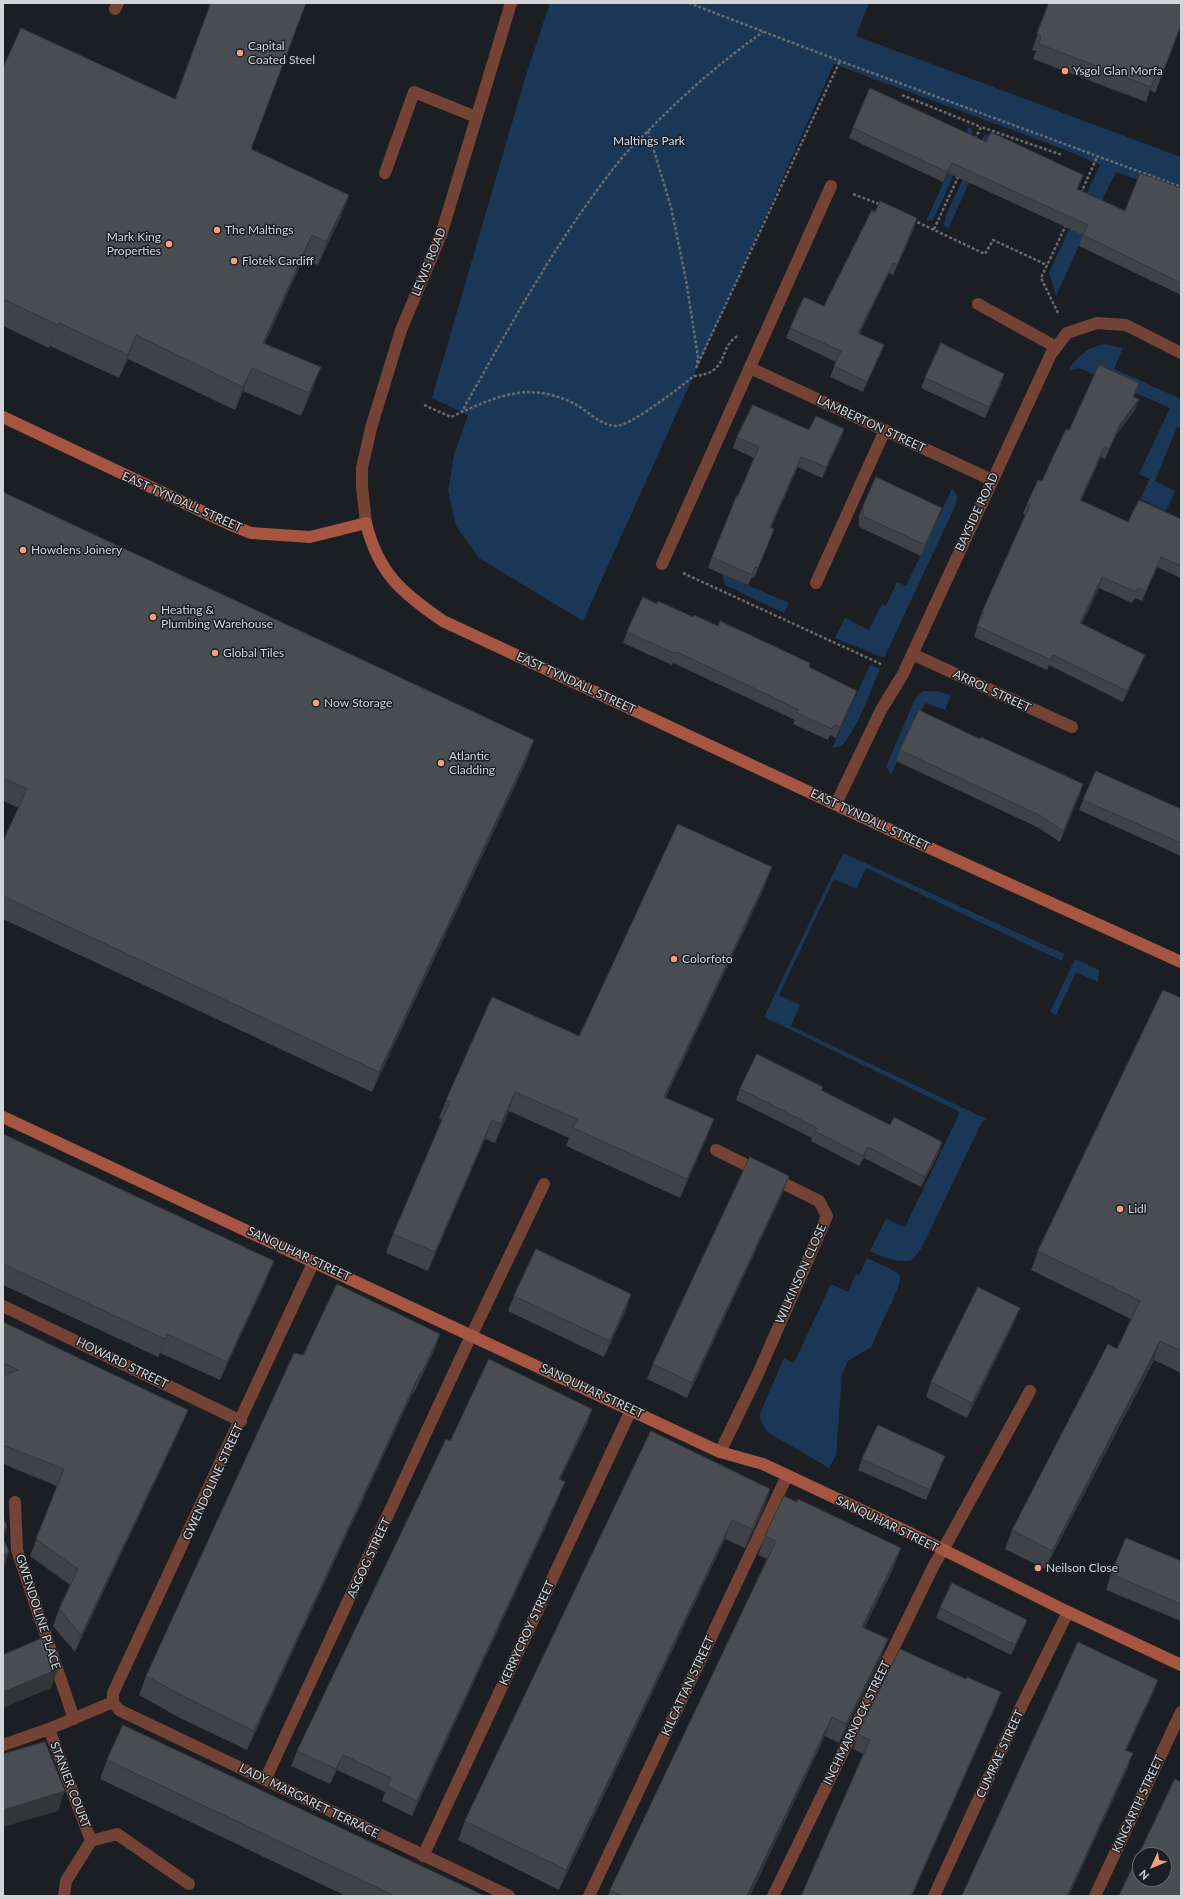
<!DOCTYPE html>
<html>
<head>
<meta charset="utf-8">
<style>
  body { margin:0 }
  #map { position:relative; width:1184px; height:1899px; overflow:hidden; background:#1b1f23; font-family:Lato,sans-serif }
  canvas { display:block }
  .frame { position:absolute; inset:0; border:4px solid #d2d4d8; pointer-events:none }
  .north { position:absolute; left:1132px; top:1847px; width:40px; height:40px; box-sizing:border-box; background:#1b1f23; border:1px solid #64676b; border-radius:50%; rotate:226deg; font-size:11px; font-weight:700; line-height:16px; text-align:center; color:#d2d4d8 }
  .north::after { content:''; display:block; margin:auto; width:14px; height:18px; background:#f49e87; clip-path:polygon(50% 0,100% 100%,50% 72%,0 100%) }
</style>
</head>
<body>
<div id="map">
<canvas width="1184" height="1899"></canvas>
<div class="frame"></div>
<div class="north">N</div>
</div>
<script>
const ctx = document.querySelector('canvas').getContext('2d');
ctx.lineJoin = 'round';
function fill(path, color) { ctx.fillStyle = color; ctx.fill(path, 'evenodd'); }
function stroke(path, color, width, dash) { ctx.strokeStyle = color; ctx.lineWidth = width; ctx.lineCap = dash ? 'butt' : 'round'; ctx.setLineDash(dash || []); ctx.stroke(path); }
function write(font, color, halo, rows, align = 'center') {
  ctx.font = font + ' Lato,sans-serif'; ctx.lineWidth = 3; ctx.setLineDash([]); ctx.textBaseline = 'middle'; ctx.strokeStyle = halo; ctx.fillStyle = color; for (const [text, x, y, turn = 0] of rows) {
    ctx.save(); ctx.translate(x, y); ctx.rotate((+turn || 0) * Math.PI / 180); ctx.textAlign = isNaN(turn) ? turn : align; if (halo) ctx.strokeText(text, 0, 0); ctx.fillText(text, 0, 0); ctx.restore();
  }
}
fill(new Path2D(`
  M 550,3 L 869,3 L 856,36 L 1181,157 L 1181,195 L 1116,172 L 1079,246 L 1056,296 L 1049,272 L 1100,165 L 1066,150 L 834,64 L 583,621 L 479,558 L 456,526 L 448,491 L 454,455 L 468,415 L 432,398 L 526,75 Z
  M 969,127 L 973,132 L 937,212 L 933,220 L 926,221 Z
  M 991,134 L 948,229 L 944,224 L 946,215 L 981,141 L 985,135 Z
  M 1104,344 L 1123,348 L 1114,369 L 1181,399 L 1181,428 L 1177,427 L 1155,481 L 1175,491 L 1166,511 L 1140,499 L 1150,479 L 1139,474 L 1170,408 L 1079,368 L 1068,371 C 1077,356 1087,348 1104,344 Z
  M 952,489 L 957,495 L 956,504 L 884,658 L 835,638 L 845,618 L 869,630 L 882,604 L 886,606 L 897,582 L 906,586 Z
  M 722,574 L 789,603 L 784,613 L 725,585 Z
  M 870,665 L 880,669 C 871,689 860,722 847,739 C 844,745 838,747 832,748 Z
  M 923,691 L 936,691 L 951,695 L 945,710 L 925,703 L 891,774 L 886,767 L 915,699 Z
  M 843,853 L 1064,954 L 1062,961 L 866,868 L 856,889 L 834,879 L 779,995 L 800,1005 L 791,1026 L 986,1119 L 982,1122 L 921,1249 L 912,1260 C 896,1263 885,1258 870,1251 L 886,1219 L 905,1227 L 960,1112 L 764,1017 Z
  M 1075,959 L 1099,970 L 1098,982 L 1076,972 L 1056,1015 L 1050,1012 Z
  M 867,1258 C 874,1262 894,1269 899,1275 C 901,1279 899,1284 898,1288 L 871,1347 L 848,1361 L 842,1374 L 836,1455 L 829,1468 L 769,1433 L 763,1425 L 759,1416 L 784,1358 L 794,1363 L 831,1284 L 848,1292 L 856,1274 L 859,1275 Z`), '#1b3758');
stroke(new Path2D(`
  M 689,3 L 840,61 L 1181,187
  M 902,95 L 981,127
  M 648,131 L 671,207 L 686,280 L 698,357 L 697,363
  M 975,139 L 981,127 L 1062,155
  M 1081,193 L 1097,157
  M 853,194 L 879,204
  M 913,220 L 985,254 L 993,240 L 1047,265
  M 934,229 L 959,175
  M 1058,313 L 1041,278 L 1066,225
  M 696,368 L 840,61
  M 424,405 L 451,417 C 495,397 528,380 575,404 C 588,411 600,425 615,426 C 630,427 680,387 694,376 C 731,373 717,347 738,336
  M 461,413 C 510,326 558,237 621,159 C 629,149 639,140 648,131 C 684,94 722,61 763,32
  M 683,573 L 883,665`), '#676b6f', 2.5, [3, 2]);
stroke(new Path2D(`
  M 115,9 L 118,3
  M 385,173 L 414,92 L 476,117
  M 816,583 L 885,430
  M 64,1896 L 66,1881 L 91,1841 L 117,1834 L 189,1884`), '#754335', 12);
stroke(new Path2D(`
  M 978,304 L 1056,347
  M 750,368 L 992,480
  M 366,523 L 362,487 L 362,468 L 371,428 L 401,330 L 441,235 L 511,3
  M 662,564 L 831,186
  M 912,654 L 1072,727
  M 836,804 L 881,710 L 903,674 L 1051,354 L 1067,333 L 1097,323 L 1126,325 L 1181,353
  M 716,1150 L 819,1201 L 827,1216 L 757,1376 L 720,1452
  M 3,1306 L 241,1421
  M 15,1502 L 17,1550 L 74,1719
  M 113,1702 L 113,1693 L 314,1261
  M 113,1702 L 119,1710 L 509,1896
  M 49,1729 L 91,1841
  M 3,1745 L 49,1729 L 113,1702
  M 265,1780 L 462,1355 L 544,1184
  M 423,1856 L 631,1410
  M 589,1896 L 787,1476
  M 773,1896 L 934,1565 L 943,1550 L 1030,1391
  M 934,1896 L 1022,1705 L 1068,1612
  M 1095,1896 L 1181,1712`), '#754335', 12);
stroke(new Path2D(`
  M 3,417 L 231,525 L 251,533 L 310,537 L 366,523 C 378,573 402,593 443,621 L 901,835 L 1181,962
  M 3,1117 L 720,1452 L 763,1464 L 910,1533 L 1068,1612 L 1181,1665`), '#a55540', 12);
fill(new Path2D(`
  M 1049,3 L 1181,26 L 1155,93 L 1150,90 L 1146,102 L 1033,59 L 1036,51 L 1032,50 Z
  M 3,68 L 251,149 L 349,195 L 340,218 L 318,265 L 303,259 L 265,343 L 312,391 L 301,416 L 243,391 L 235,410 L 128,359 L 119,378 L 50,346 L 49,348 L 3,326 Z
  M 853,128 L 1079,185 L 1077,189 L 1125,211 L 1181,188 L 1181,295 L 1079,246 L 1083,235 L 948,173 L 943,182 L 849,138 Z
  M 914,229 L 893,275 L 889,273 L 860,333 L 880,355 L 863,392 L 830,377 L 836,362 L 786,338 L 790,328 L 824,306 Z
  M 1004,374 L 1001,384 L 985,418 L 921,388 L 925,378 Z
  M 1139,383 L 1134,397 L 1139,399 L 1135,410 L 1116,435 L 1105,459 L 1101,457 L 1081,500 L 1128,522 L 1181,519 L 1181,578 L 1157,567 L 1142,601 L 1135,598 L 1132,603 L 1099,588 L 1081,624 L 1141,665 L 1123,702 L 1049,665 L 1047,670 L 974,637 L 979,622 L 978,622 L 982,612 L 1025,515 L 1023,514 L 1027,504 L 1042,481 L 1069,430 Z
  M 844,429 L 840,440 L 822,478 L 798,467 L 771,528 L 770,540 L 754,578 L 752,577 L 748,585 L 708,568 L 712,557 L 754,458 L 733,448 L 737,437 L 809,430 Z
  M 3,492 L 527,760 L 372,1092 L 3,919 L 3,841 L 19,808 L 3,801 Z
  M 863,506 L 938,519 L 921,556 L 859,527 L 859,516 Z
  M 657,604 L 693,617 L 809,667 L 853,701 L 836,738 L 830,735 L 828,740 L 793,724 L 795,720 L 765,706 L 673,663 L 672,665 L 623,643 L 627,632 Z
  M 980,739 L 1083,784 L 1060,842 L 1037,827 L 896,761 L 900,750 Z
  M 1083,800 L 1181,809 L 1181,856 L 1079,810 Z
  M 765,886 L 666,1097 L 707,1137 L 680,1198 L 566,1146 L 569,1138 L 509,1111 L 495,1143 L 485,1139 L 428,1271 L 386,1253 L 393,1234 L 442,1120 L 439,1118 L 446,1100 L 579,1036 Z
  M 1181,998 L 1181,1373 L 1154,1360 L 1045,1569 L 1005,1549 L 1012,1530 L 1117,1349 L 1131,1319 L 1031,1270 L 1038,1251 Z
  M 823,1087 L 821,1090 L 939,1153 L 921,1187 L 864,1158 L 859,1166 L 811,1141 L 812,1138 L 736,1100 L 740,1089 Z
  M 3,1134 L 267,1279 L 220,1380 L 160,1353 L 158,1357 L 3,1285 Z
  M 789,1176 L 783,1192 L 687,1398 L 647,1379 L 653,1364 Z
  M 631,1294 L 626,1310 L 604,1357 L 508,1311 L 514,1296 Z
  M 3,1322 L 188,1410 L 181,1427 L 75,1652 L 53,1626 L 59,1609 L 70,1585 L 30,1556 L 57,1486 L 3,1464 Z
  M 1014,1323 L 967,1418 L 926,1397 L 931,1382 Z
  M 440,1334 L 433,1353 L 414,1393 L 413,1392 L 247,1750 L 180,1718 L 139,1695 L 146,1676 L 303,1355 Z
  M 592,1409 L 587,1424 L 560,1480 L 565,1482 L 559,1497 L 412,1816 L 382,1801 L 385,1792 L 337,1770 L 330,1784 L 291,1766 L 297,1751 L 450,1441 Z
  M 651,1431 L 770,1489 L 764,1508 L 745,1548 L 725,1539 L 559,1890 L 458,1840 L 465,1821 Z
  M 862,1459 L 941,1466 L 926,1500 L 858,1470 Z
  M 765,1536 L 894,1567 L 864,1628 L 881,1658 L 839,1743 L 825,1736 L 750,1896 L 608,1896 L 610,1890 L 767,1559 L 758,1555 Z
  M 1181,1561 L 1181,1621 L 1106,1590 L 1111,1574 Z
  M 940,1608 L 1023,1631 L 1011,1655 L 936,1618 Z
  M 966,1679 L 1001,1692 L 996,1706 L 912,1896 L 801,1896 L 863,1754 L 853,1749 L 858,1734 Z
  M 107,1760 L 485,1896 L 346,1896 L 100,1779 Z`), '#3f4247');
fill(new Path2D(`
  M 952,163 L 948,173 L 943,182 L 947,172 Z
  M 349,195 L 340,218 L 318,265 L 326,242 Z
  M 917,218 L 914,229 L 893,275 L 897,265 Z
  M 312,235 L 303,259 L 255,366 L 263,343 Z
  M 893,263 L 889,273 L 855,343 L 858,333 Z
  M 59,323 L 50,346 L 49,348 L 58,325 Z
  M 136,335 L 128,359 L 119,378 L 128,355 Z
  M 884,345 L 880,355 L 863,392 L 867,382 Z
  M 321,367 L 312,391 L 301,416 L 309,393 Z
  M 252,368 L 243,391 L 235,410 L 243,387 Z
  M 1004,374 L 1001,384 L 985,418 L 989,407 Z
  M 1139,399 L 1135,410 L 1116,435 L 1105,459 L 1109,449 L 1120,424 Z
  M 844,429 L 840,440 L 822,478 L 826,467 Z
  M 1104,447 L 1101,457 L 1077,510 L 1080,500 Z
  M 801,457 L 798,467 L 766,538 L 770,527 Z
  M 942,508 L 938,519 L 921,556 L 925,545 Z
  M 774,529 L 770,540 L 754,578 L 758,568 Z
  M 1161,557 L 1157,567 L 1142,601 L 1146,591 Z
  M 1102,577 L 1099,588 L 1077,634 L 1080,623 Z
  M 1145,655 L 1141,665 L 1123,702 L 1127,691 Z
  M 857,691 L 853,701 L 836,738 L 840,727 Z
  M 534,740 L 527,760 L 372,1092 L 379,1072 Z
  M 1083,784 L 1080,795 L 1060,842 L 1063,831 Z
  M 772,867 L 765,886 L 657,1115 L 664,1097 Z
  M 515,1092 L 509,1111 L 495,1143 L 501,1124 Z
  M 714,1119 L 707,1137 L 680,1198 L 687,1179 Z
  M 492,1120 L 485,1139 L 428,1271 L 435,1252 Z
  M 942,1142 L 939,1153 L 921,1187 L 925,1177 Z
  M 868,1147 L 864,1158 L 859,1166 L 863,1156 Z
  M 789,1176 L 783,1192 L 687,1398 L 692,1383 Z
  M 274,1261 L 267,1279 L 220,1380 L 227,1362 Z
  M 631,1294 L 626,1310 L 604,1357 L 610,1341 Z
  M 1020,1308 L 1014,1323 L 967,1418 L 972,1403 Z
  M 167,1334 L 160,1353 L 158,1357 L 165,1339 Z
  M 440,1334 L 433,1353 L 414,1393 L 421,1374 Z
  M 1160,1341 L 1154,1360 L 1045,1569 L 1052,1551 Z
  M 420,1373 L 413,1392 L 247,1750 L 254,1731 Z
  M 592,1409 L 587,1424 L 553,1494 L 559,1479 Z
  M 188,1410 L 181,1427 L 75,1652 L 81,1635 Z
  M 945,1456 L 941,1466 L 926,1500 L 930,1490 Z
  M 565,1482 L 559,1497 L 551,1516 L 412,1816 L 417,1801 Z
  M 770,1489 L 764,1508 L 745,1548 L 752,1529 Z
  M 732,1520 L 725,1539 L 559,1890 L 566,1870 Z
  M 7,1527 L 3,1539 L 3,1530 Z
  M 901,1548 L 894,1567 L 856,1646 L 862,1627 Z
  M 9,1552 L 3,1569 L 3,1555 Z
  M 1027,1620 L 1023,1631 L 1011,1655 L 1015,1645 Z
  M 888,1639 L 881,1658 L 839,1743 L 846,1724 Z
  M 58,1669 L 51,1688 L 3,1708 L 3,1692 Z
  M 1158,1680 L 1153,1694 L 1120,1764 L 1125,1750 Z
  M 1001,1692 L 996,1706 L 912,1896 L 911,1896 Z
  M 832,1717 L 825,1736 L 750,1896 L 747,1896 Z
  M 1133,1753 L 1128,1768 L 1069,1896 L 1067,1896 Z
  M 343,1755 L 337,1770 L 330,1784 L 336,1769 Z
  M 65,1791 L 58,1811 L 3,1827 L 3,1810 Z`), '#333639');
const building = new Path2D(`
  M 211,3 L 306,3 L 251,149 L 349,195 L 326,242 L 312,235 L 263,343 L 321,367 L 309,393 L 252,368 L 243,387 L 136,335 L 128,355 L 59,323 L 58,325 L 3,299 L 3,68 L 21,28 L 175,99 Z
  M 1049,3 L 1181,3 L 1181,25 L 1161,77 L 1156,75 L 1151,87 L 1039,44 L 1041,36 L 1037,34 Z
  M 870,88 L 986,142 L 991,132 L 1083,175 L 1077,189 L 1125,211 L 1140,173 L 1181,188 L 1181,283 L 1083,235 L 1088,225 L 952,163 L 947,172 L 853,128 Z
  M 880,201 L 917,218 L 897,265 L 893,263 L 858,333 L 884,345 L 867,382 L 834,366 L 841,351 L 790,328 L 804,297 L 824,306 L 872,210 L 875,212 Z
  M 941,343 L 1004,374 L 989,407 L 925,378 Z
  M 1099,365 L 1139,383 L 1133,397 L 1139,399 L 1120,424 L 1109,449 L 1104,447 L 1080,500 L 1128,522 L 1139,500 L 1181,519 L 1181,566 L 1161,557 L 1146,591 L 1138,588 L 1136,592 L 1102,577 L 1080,623 L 1145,655 L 1127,691 L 1053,655 L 1051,660 L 977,626 L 984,612 L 982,612 L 1030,505 L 1027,504 L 1038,480 L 1042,481 L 1066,429 L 1069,430 Z
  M 753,405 L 809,430 L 816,416 L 844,429 L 826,467 L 801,457 L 770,527 L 774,529 L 758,568 L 755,567 L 752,575 L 712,557 L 737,495 L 738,496 L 759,447 L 737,437 Z
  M 876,477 L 942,508 L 925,545 L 863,516 L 863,506 Z
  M 3,492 L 534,740 L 379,1072 L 3,896 L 3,841 L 27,789 L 3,778 Z
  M 643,597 L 657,604 L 658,601 L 693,617 L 694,615 L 718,626 L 720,621 L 810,663 L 809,667 L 857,691 L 840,727 L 834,725 L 832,729 L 797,713 L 799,710 L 768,695 L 677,652 L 676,654 L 627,632 Z
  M 919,710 L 980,739 L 981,737 L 1083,784 L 1063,831 L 1041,816 L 900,750 Z
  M 1096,771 L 1181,809 L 1181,843 L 1083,800 Z
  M 678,824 L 772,867 L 664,1097 L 714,1119 L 687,1179 L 573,1128 L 577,1119 L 515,1092 L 501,1124 L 492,1120 L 435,1252 L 393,1234 L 450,1101 L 446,1100 L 492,997 L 579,1036 Z
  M 1163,990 L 1181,998 L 1181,1351 L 1160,1341 L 1052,1551 L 1012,1530 L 1108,1344 L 1117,1349 L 1140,1301 L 1038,1251 Z
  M 757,1054 L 823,1087 L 821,1090 L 890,1125 L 894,1117 L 942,1142 L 925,1177 L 868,1147 L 863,1156 L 815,1131 L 817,1128 L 740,1089 Z
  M 3,1134 L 274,1261 L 227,1362 L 167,1334 L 165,1339 L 3,1264 Z
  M 750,1157 L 789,1176 L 692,1383 L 653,1364 Z
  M 536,1249 L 631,1294 L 610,1341 L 514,1296 Z
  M 337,1284 L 440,1334 L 421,1374 L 420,1373 L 254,1731 L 187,1698 L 146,1676 L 294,1353 L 303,1355 Z
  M 978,1287 L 1020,1308 L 972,1403 L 931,1382 Z
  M 3,1322 L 188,1410 L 81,1635 L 59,1609 L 78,1569 L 36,1539 L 64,1469 L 3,1445 L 3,1376 L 18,1370 L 3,1363 Z
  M 489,1359 L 592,1409 L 559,1479 L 565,1482 L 556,1501 L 417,1801 L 387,1786 L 391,1778 L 343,1755 L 336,1769 L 297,1751 L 446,1439 L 450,1441 Z
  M 878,1425 L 945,1456 L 930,1490 L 862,1459 Z
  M 651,1431 L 770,1489 L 752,1529 L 732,1520 L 566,1870 L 465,1821 Z
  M 784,1496 L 797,1502 L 798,1499 L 901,1548 L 862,1627 L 888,1639 L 846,1724 L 832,1717 L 747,1896 L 622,1896 L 610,1890 L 776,1541 L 765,1536 Z
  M 3,1516 L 7,1527 L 3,1530 Z
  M 3,1538 L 9,1552 L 3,1555 Z
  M 1126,1538 L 1181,1561 L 1181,1604 L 1111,1574 Z
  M 952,1583 L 1027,1620 L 1015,1645 L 940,1608 Z
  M 45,1637 L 58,1669 L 3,1692 L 3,1655 Z
  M 1078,1642 L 1158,1680 L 1125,1750 L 1133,1753 L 1067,1896 L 962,1896 Z
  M 900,1649 L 966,1679 L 967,1677 L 1001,1692 L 911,1896 L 801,1896 L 870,1740 L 858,1734 Z
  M 123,1725 L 485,1896 L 395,1896 L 107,1760 Z
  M 45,1742 L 65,1791 L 3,1810 L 3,1754 Z
  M 1175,1779 L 1181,1782 L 1181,1896 L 1119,1896 ZM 1140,1855 L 1164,1855 L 1164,1879 L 1140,1879 Z`);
fill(building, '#494d52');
stroke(building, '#333639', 1);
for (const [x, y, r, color] of [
  [240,53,4,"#f49e87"],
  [1065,71,4,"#f49e87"],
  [217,230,4,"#f49e87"],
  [169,244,4,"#f49e87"],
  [234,261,4,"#f49e87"],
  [23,550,4,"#f49e87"],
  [153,617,4,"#f49e87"],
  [215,653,4,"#f49e87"],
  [316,703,4,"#f49e87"],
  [441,763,4,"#f49e87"],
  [674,959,4,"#f49e87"],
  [1120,1209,4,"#f49e87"],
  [1038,1568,4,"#f49e87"]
]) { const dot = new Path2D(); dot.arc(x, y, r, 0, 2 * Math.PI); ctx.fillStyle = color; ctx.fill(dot); stroke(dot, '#1b1f23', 1.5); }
write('12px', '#d2d4d8', '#1b1f23', [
  ["Capital",248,46],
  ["Coated Steel",248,60],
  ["Ysgol Glan Morfa",1073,71],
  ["The Maltings",225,230],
  ["Mark King",161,237,"right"],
  ["Properties",161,251,"right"],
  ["Flotek Cardiff",242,261],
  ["Howdens Joinery",31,550],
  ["Heating &",161,610],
  ["Plumbing Warehouse",161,624],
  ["Global Tiles",223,653],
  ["Now Storage",324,703],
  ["Atlantic",449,756],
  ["Cladding",449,770],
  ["Colorfoto",682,959],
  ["Lidl",1128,1209],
  ["Neilson Close",1046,1568]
], 'left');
write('12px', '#d1deee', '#1b1f23', [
  ["Maltings Park",649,141]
]);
write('12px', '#d2d4d8', '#1b1f23', [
  ["LEWIS ROAD",429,262,-68],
  ["LAMBERTON STREET",871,424,25],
  ["EAST TYNDALL STREET",182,502,24],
  ["BAYSIDE ROAD",977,512,-65],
  ["EAST TYNDALL STREET",576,683,25],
  ["ARROL STREET",992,691,25],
  ["EAST TYNDALL STREET",870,820,25],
  ["SANQUHAR STREET",299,1254,25],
  ["WILKINSON CLOSE",801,1274,-66],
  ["HOWARD STREET",122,1363,26],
  ["SANQUHAR STREET",592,1391,25],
  ["GWENDOLINE STREET",213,1482,-65],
  ["SANQUHAR STREET",887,1524,26],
  ["ASGOG STREET",369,1558,-65],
  ["GWENDOLINE PLACE",38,1612,72],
  ["KERRYCROY STREET",527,1633,-65],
  ["KILCATTAN STREET",688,1686,-65],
  ["INCHMARNOCK STREET",857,1723,-64],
  ["CUMRAE STREET",1000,1754,-65],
  ["STANIER COURT",70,1785,69],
  ["LADY MARGARET TERRACE",309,1801,26],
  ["KINGARTH STREET",1138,1804,-65]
]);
</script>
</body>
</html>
